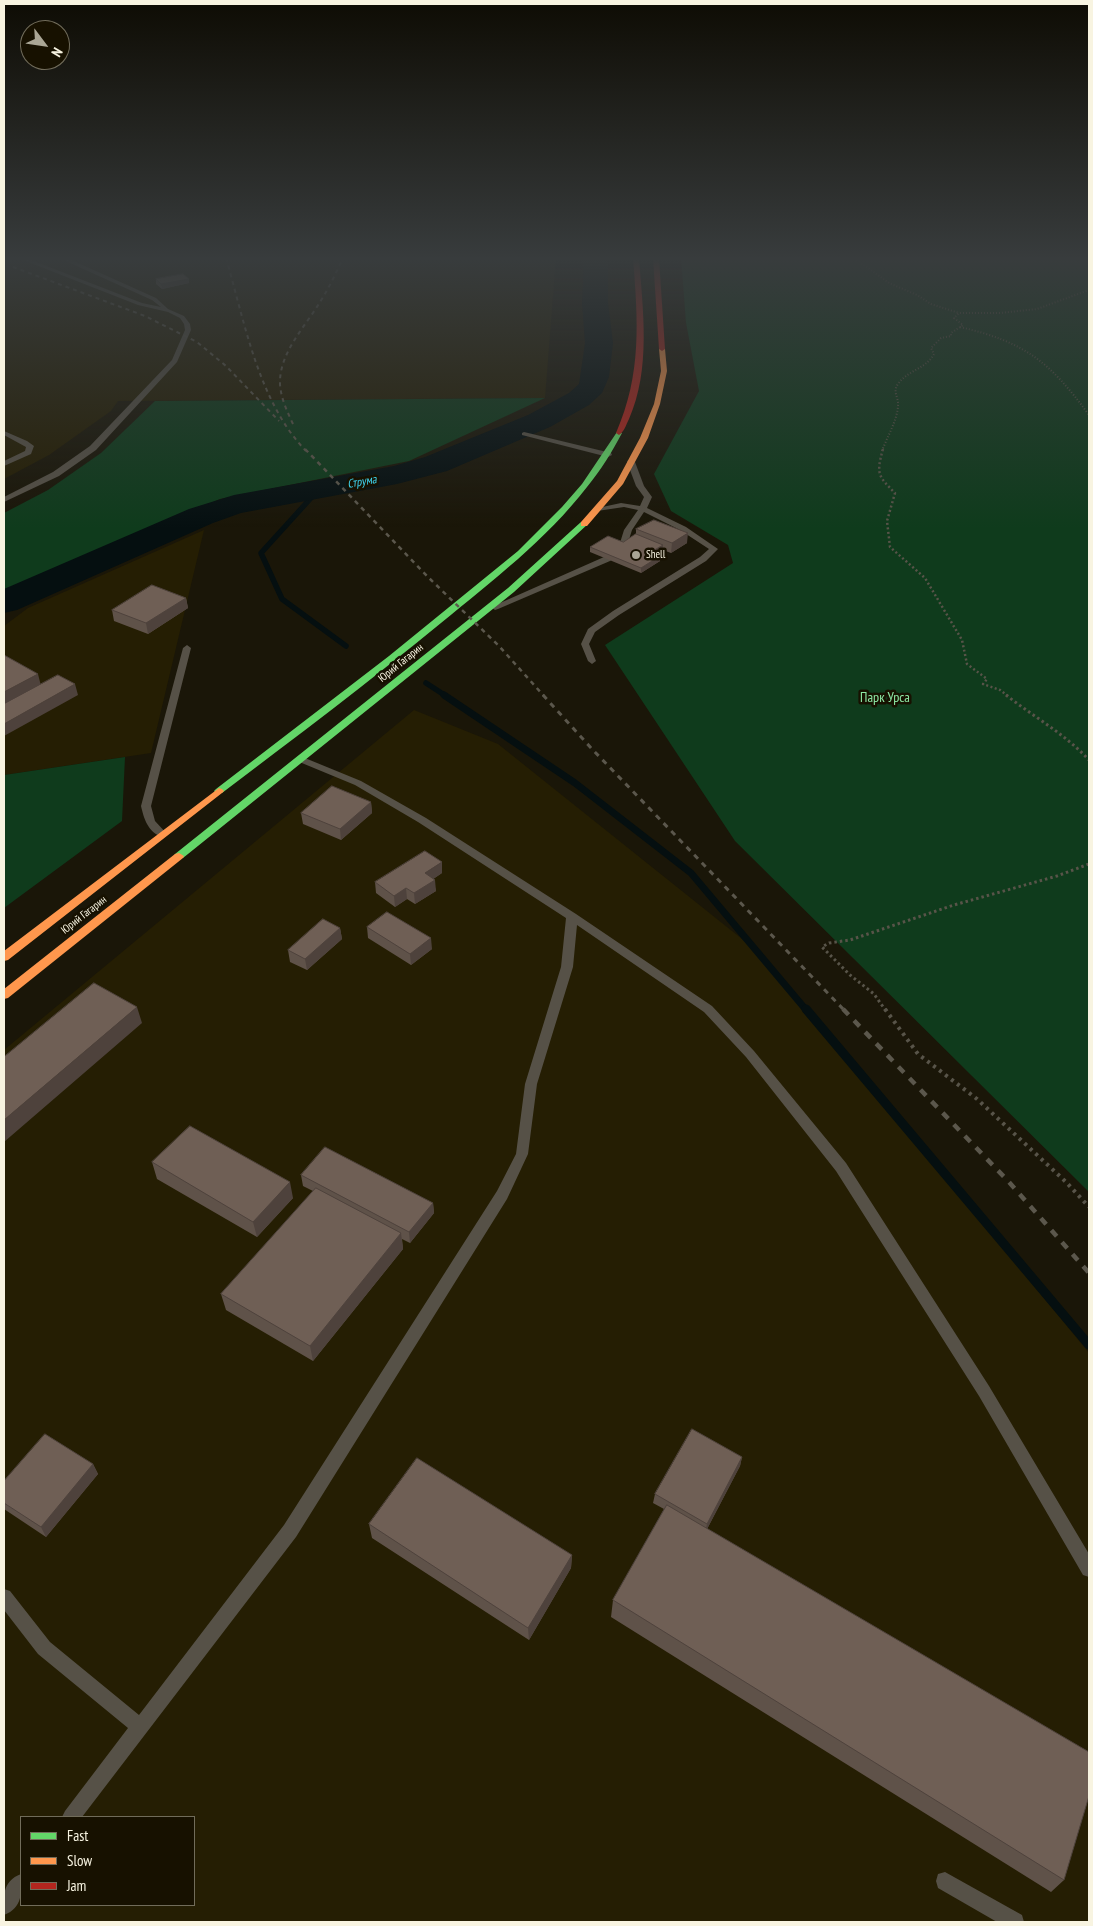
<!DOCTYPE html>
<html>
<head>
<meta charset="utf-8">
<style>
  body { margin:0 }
  #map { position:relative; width:1093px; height:1926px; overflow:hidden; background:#1a1608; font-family:"PT Sans Narrow",sans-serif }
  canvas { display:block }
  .frame { position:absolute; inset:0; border:5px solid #f8f4e1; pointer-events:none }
  .legend { position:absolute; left:20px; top:1816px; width:175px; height:90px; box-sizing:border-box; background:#171100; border:1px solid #716c5a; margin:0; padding:6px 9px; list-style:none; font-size:15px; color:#f8f4e1 }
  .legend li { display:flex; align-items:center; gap:10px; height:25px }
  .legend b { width:25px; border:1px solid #716c5a }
  .north { position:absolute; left:20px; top:20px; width:50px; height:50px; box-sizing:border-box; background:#171100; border:1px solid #716c5a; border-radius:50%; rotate:121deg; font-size:14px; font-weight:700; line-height:20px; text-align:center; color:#f8f4e1 }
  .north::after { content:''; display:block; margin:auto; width:18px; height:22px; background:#aaa695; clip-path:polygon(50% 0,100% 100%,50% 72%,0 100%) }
</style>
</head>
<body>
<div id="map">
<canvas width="1093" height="1926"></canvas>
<div class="frame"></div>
<ul class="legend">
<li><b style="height:6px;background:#63d668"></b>Fast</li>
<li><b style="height:6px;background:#ff974d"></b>Slow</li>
<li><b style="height:6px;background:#b3261e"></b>Jam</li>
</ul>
<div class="north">N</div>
</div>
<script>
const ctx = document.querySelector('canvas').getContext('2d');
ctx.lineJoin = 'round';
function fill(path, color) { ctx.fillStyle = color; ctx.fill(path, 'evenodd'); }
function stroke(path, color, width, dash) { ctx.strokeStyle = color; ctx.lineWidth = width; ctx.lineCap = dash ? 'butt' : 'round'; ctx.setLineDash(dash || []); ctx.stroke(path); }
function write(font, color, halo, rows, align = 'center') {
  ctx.font = font + ' "PT Sans Narrow",sans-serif'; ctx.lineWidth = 5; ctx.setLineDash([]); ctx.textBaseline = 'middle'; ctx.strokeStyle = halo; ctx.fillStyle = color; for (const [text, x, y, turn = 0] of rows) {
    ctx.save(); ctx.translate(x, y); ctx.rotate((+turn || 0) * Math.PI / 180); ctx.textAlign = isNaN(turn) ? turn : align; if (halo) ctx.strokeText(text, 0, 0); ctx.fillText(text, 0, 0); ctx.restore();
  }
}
fill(new Path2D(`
  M 4,258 L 556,258 L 545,398 L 118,401 L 111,411 L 49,455 L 4,479 Z
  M 204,530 L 151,753 L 4,775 L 4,626 L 28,608 Z
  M 414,710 L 498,744 L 767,959 L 1089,1353 L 1089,1922 L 4,1922 L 4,1050 ZM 21,1817 L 194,1817 L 194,1905 L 21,1905 Z`), '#251e03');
fill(new Path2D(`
  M 681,258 L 1089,258 L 1089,1192 L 735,841 L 605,645 L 733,563 L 728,545 L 671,511 L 654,474 L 699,391 L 686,323 Z
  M 545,398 L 409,461 L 220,499 L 4,593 L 4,513 L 48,490 L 101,453 L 155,401 Z
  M 125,757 L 122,821 L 4,908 L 4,775 Z`), '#0f3b1c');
stroke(new Path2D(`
  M 320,488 L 261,553 L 282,599 L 346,646
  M 426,683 L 446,696`), '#050f10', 5.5);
stroke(new Path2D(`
  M 444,695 L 575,783 L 691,873 L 807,1011`), '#050f10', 7);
stroke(new Path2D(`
  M 806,1009 L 1089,1345`), '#050f10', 9);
fill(new Path2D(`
  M 584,258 L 608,258 L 608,303 L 613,343 L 609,377 L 602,393 L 589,405 L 550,427 L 447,471 L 397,484 L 241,513 L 213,523 L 17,610 L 4,613 L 4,589 L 189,509 L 234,495 L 394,466 L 425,457 L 528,415 L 569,393 L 579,384 L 585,343 L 582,303 Z`), '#050f10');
stroke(new Path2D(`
  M 854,258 L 889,283 L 917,295 L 931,304 L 959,313
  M 960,327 C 1025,342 1050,362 1089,415
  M 882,451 C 887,437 897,421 898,406 C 899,397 892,392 898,384 C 908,370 926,369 934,354 L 931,348 L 941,338 L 951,336 L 951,333 L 963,325 L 954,318 L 959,313 L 1000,313 L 1037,309 L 1089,290`), '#585449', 2, [1, 2]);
stroke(new Path2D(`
  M 883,449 C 876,474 878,476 895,493 L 887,521 L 890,547 L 925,578 L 962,640 L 967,664 L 987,679 L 983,684 L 1000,690 L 1008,696`), '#585449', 2.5, [2, 2.5]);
stroke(new Path2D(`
  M 1006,695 C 1034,717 1065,734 1089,760
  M 886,1011 L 874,994 L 850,975 L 822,947 L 829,943 L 850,940 L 954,905 L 1057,876 L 1089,864`), '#585449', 3, [2.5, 3]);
stroke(new Path2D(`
  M 885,1009 L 918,1054 L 977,1099 L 1066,1182 L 1089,1207`), '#585449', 4, [3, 4.5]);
fill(new Path2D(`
  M 18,258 L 26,258 L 142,303 L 161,307 L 152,300 L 59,258 L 67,258 L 156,298 L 168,309 L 184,316 L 190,324 L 191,330 L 177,362 L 96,450 L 59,476 L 4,502 L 4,497 L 53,472 L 90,446 L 172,360 L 185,330 L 184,324 L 180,318 L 168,312 L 138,305 Z
  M 4,431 L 27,441 L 34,446 L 31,454 L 4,466 L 4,461 L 25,451 L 26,447 L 4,435 Z
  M 524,432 L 611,453 L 612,455 L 608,457 L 522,435 L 522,433 Z
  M 628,460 L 635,462 L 644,486 L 652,497 L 647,508 L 686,527 L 718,549 L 706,561 L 619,615 L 595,632 L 589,644 L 596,661 L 592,664 L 588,661 L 581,644 L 588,629 L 613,611 L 700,557 L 709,549 L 680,530 L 644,512 L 632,530 L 626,549 L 610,561 L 498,609 L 495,610 L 491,607 L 604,557 L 619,546 L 624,530 L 638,510 L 624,507 L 597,511 L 593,509 L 621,503 L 640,506 L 644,497 L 636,486 L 627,462 Z
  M 187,645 L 191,648 L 151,806 L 155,821 L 167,834 L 162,837 C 148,832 144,819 141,806 L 183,648 Z
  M 300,756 L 361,781 L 426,818 L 576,914 L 712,1006 L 754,1051 L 846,1163 L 989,1386 L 1089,1554 L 1089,1577 L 1083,1575 L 979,1396 L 836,1171 L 746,1057 L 704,1012 L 577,925 L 573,967 L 537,1084 L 528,1154 L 507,1199 L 296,1537 L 82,1817 L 62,1817 L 65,1811 L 128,1728 L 38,1654 L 4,1610 L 4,1589 L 10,1591 L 50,1642 L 139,1715 L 284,1525 L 497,1191 L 516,1154 L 525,1084 L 561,967 L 566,918 L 418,822 L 355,785 L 297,761 L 297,757 Z
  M 945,1872 L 1022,1915 L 1024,1922 L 997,1922 L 938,1888 L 936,1881 L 938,1874 Z
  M 21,1874 C 22,1891 23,1908 4,1915 C 3,1898 2,1881 21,1874 Z`), '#565147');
fill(new Path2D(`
  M 617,432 L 622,433 C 612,452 601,470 587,487 C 546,540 492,581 441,623 C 369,682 296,737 222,793 L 216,793 L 214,791 L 216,789 L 389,656 L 518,551 L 562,507 L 582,484 Z
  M 581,522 L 588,524 L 514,592 L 183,858 L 175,858 L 174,856 L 175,854 L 508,588 Z`), '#63d668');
fill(new Path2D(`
  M 662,347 L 665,349 L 667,371 L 660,404 L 648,438 L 623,484 L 587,526 L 581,526 L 581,522 L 617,481 L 640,438 L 654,404 L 661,371 L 659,349 Z
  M 219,788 L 222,789 L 224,791 L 222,793 L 8,960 L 4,961 L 4,951 Z
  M 179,853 L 184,856 L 183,858 L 8,998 L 4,999 L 4,989 L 175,854 Z`), '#ff974d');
fill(new Path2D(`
  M 633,258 L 639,258 C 643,311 651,369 629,419 C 626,425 624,432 619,435 L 616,433 C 642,374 638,321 633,258 Z
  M 653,258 L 659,258 L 665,349 L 662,351 L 659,349 Z`), '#b3261e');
stroke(new Path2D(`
  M 226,258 C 245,323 258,401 306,451
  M 13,267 L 145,316 L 197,342 L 226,366 L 279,421
  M 293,424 C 287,411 281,399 280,384 C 279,353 305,327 320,302 C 329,288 336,273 343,258`), '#5b574c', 2, [4, 4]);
stroke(new Path2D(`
  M 305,449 L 428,577 L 499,646 L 544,696`), '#5b574c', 2.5, [4.5, 4.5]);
stroke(new Path2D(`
  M 543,695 L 592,749 L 845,1011`), '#5b574c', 3, [5.5, 5.5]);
stroke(new Path2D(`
  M 843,1009 L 1009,1182 L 1089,1273`), '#5b574c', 4.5, [8, 8]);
fill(new Path2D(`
  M 156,279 L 189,283 L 162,289 L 156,284 Z
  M 636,529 L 687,543 L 671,553 L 663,550 L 656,554 L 660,561 L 641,573 L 590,552 L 590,547 L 623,542 L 636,534 Z
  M 186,598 L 188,608 L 148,634 L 114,621 L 112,610 Z
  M 371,802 L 372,813 L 341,840 L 303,824 L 301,813 Z
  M 442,873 L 433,879 L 436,891 L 415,904 L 407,899 L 395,907 L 376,893 L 375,882 Z
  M 367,927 L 432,949 L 411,965 L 368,938 Z
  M 340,928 L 342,939 L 307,970 L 290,962 L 288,950 Z
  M 152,1162 L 293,1198 L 257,1237 L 157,1179 Z
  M 301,1175 L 433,1203 L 434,1213 L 410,1243 L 402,1239 L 403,1249 L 313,1361 L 226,1310 L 221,1294 L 313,1191 L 303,1186 Z
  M 742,1457 L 740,1466 L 707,1529 L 1064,1880 L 1051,1892 L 611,1617 L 613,1600 L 664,1509 L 653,1503 L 655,1494 Z
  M 93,1464 L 98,1474 L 46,1537 L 4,1509 L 4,1481 Z
  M 369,1524 L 572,1555 L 571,1568 L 529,1640 L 372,1538 Z`), '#5f5249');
fill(new Path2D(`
  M 189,279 L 189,283 L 162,289 L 161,284 Z
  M 688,533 L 687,543 L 671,553 L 672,543 Z
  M 663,545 L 663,550 L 651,558 L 651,552 Z
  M 660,556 L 660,561 L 641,573 L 641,568 Z
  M 186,598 L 188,608 L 148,634 L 146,623 Z
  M 38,674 L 42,690 L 4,711 L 4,692 Z
  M 75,684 L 78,695 L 4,736 L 4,724 Z
  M 371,802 L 372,813 L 341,840 L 340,829 Z
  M 442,862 L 442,873 L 426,884 L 425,873 Z
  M 435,880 L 436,891 L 415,904 L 414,893 Z
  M 406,888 L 407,899 L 395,907 L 394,896 Z
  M 340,928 L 342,939 L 307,970 L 305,959 Z
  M 431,938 L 432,949 L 411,965 L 410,954 Z
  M 137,1007 L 142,1023 L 4,1142 L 4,1120 Z
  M 290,1182 L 293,1198 L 257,1237 L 253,1222 Z
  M 433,1203 L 434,1213 L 410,1243 L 409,1232 Z
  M 401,1233 L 403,1249 L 313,1361 L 310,1346 Z
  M 742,1457 L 740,1466 L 705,1533 L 707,1524 Z
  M 93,1464 L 98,1474 L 46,1537 L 41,1527 Z
  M 572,1555 L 571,1568 L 529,1640 L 528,1628 Z`), '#4e423c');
const building = new Path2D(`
  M 183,274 L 189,279 L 161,284 L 156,279 Z
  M 654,520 L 688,533 L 672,543 L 636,529 Z
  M 636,534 L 663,545 L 651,552 L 660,556 L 641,568 L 590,547 L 608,536 L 623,542 Z
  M 152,585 L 186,598 L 146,623 L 112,610 Z
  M 4,655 L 38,674 L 4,692 Z
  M 58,675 L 75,684 L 4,724 L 4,704 Z
  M 332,786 L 371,802 L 340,829 L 301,813 Z
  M 425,851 L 442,862 L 425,873 L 435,880 L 414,893 L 406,888 L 394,896 L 375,882 Z
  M 387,912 L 431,938 L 410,954 L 367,927 Z
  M 323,919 L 340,928 L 305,959 L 288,950 Z
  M 94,983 L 137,1007 L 4,1120 L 4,1057 Z
  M 190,1126 L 290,1182 L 253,1222 L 152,1162 Z
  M 325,1147 L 433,1203 L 409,1232 L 301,1175 Z
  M 316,1188 L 401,1233 L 310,1346 L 221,1294 Z
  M 692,1429 L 742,1457 L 707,1524 L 655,1494 Z
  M 45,1434 L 93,1464 L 41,1527 L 4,1503 L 4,1481 Z
  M 417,1458 L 572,1555 L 528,1628 L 369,1524 Z
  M 667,1505 L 1089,1752 L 1089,1796 L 1064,1880 L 613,1600 Z`);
fill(building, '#6f5f55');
stroke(building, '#4e423c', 1);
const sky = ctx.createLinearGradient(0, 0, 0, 528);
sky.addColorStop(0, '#0e0c04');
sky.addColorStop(0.49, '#383c3d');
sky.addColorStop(1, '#383c3d00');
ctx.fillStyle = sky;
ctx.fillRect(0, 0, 1093, 528);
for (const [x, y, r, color] of [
  [636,555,5,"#aaa695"]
]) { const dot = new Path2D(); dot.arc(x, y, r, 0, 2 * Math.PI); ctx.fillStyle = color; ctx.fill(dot); stroke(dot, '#171100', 2); }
write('11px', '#f8f4e1', '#171100', [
  ["Shell",646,555]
], 'left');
write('11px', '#f8f4e1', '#171100', [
  ["Юрий Гагарин",401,663,-39],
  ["Юрий Гагарин",84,915,-38]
]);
write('italic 12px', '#3fd8f4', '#171100', [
  ["Струма",362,482,-10]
]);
write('14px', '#8de8a4', '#171100', [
  ["Парк Урса",885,698]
]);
</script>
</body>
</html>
